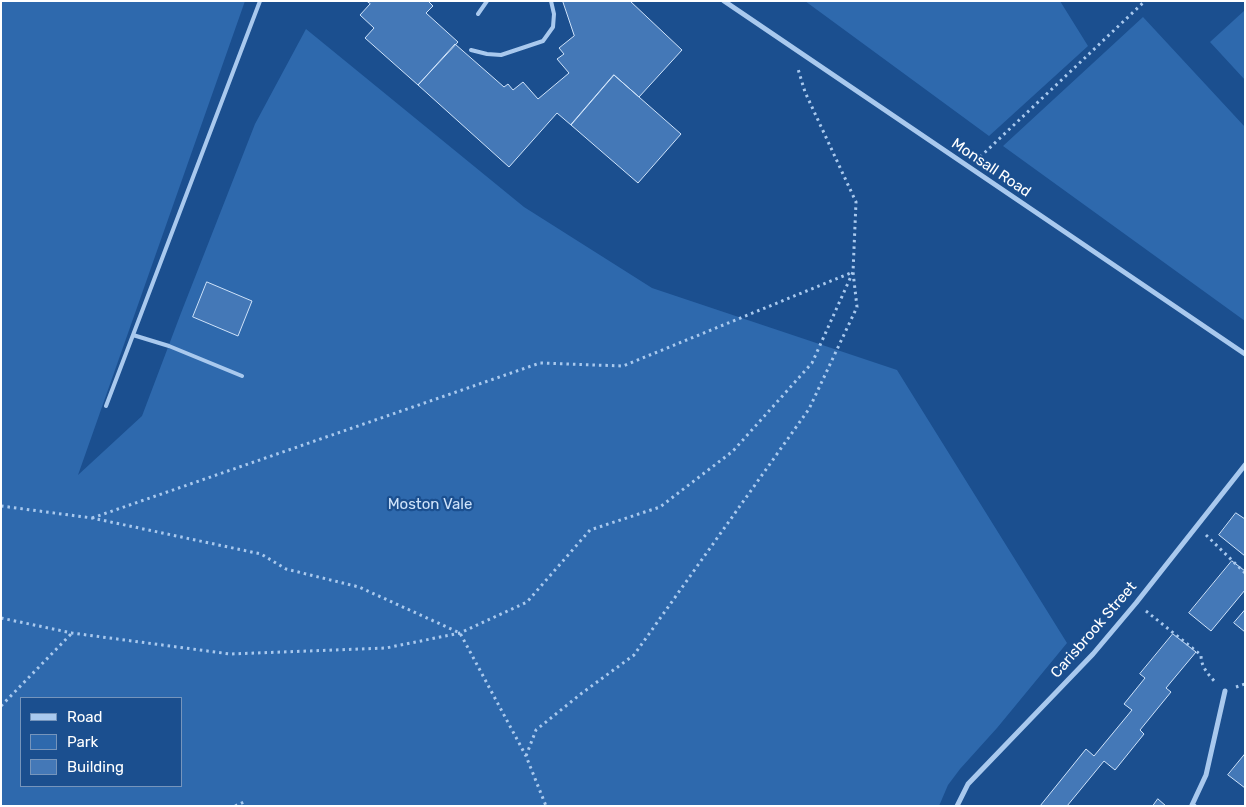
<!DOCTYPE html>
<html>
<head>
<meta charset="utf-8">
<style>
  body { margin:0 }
  #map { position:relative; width:1246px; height:807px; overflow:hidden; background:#1b4f8f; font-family:Rubik,sans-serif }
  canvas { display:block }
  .frame { position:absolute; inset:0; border:2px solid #fff; pointer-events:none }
  .legend { position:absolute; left:20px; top:697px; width:162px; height:90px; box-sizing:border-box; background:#1b4f8f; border:1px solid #7695bc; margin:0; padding:6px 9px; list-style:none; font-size:15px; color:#fff }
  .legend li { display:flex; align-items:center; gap:10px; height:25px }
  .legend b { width:25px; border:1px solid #7695bc }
</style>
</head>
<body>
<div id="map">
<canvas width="1246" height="807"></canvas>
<div class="frame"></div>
<ul class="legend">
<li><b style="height:6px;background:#a9c9ee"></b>Road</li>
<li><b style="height:14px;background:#2e69ad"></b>Park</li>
<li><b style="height:14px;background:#4478b7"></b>Building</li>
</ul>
</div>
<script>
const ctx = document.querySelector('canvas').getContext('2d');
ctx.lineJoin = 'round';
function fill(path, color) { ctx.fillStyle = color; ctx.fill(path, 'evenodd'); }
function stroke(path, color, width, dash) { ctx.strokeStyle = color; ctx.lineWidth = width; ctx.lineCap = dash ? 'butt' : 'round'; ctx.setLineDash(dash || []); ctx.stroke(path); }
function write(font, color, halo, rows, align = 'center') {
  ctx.font = font + ' Rubik,sans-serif'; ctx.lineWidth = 4.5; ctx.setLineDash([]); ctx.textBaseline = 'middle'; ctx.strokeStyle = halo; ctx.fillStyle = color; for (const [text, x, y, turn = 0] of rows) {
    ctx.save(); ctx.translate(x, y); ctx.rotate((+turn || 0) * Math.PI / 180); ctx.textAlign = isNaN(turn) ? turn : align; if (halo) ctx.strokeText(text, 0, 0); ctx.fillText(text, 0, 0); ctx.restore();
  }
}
fill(new Path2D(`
  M 1,1 L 245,1 L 78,475 L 142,416 L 181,313 L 255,124 L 306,29 L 524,207 L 652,288 L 897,370 L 1067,643 L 997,728 L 960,769 L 948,785 L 939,806 L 1,806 ZM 21,698 L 181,698 L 181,786 L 21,786 Z
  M 805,1 L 1060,1 L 1088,46 L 989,136 Z
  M 1245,10 L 1245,80 L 1210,42 Z
  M 1143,17 L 1245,127 L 1245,321 L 1003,146 Z`), '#2e69ad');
const building = new Path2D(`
  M 367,1 L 428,1 L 433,6 L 426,13 L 458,42 L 418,85 L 365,38 L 374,28 L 360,15 L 370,4 Z
  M 563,1 L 630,1 L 682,50 L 639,97 L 614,75 L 571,125 L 557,113 L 509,167 L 418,85 L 455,44 L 504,87 L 508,84 L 513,90 L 523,82 L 538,99 L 569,73 L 557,59 L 564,54 L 559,48 L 574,36 Z
  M 614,75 L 681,134 L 638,183 L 571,125 Z
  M 207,282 L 252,301 L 238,336 L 193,317 Z
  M 1236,513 L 1245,519 L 1245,556 L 1219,535 Z
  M 1232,561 L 1245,571 L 1245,590 L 1211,631 L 1189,613 Z
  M 1245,610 L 1245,632 L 1234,623 Z
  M 1173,634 L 1196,652 L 1166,688 L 1171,692 L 1140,730 L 1144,734 L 1115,770 L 1104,761 L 1067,806 L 1040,806 L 1086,749 L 1094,756 L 1132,710 L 1124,704 L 1145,678 L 1140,674 Z
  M 1245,754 L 1245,788 L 1228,775 Z
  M 1158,799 L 1166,806 L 1153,806 Z`);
fill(building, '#4478b7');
stroke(building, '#cfe3fa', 1);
stroke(new Path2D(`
  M 980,157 L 1145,1
  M 1,506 L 92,518 L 261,554 L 286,569 L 359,587 L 460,633 L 526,756 L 546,806
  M 92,518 L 540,363 L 623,366 L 853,272 L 857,307 L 809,409 L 634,655 L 582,693 L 536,730 L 526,756
  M 1206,535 L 1245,573
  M 1146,611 L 1201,655 C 1201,667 1208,674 1216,683
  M 1,618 L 72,633 L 230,654 L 386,648 L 460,633 L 527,602 L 590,530 L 660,507 L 733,451 L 812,363 L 853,272 L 856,202 L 805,92 L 798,69
  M 1236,687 L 1245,684
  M 1,706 L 72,633
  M 235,806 L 244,802`), '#a9c9ee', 3, [2.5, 4]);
stroke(new Path2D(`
  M 478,14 L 487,1
  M 471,50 L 487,54 L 501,55 L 543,41 L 553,27 L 554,14 L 551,1
  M 133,335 L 169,346 L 242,376
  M 106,406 L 260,1`), '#a9c9ee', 4);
stroke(new Path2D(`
  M 724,1 L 1245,354
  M 957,806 L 968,784 L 1093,654 L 1136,603 L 1245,465
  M 1194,806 L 1192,805 L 1206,775 L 1225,691`), '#a9c9ee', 5);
write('15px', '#fff', '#1b4f8f', [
  ["Monsall Road",991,168,34],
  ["Carisbrook Street",1094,630,-49]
]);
write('15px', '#cfe3fa', '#1b4f8f', [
  ["Moston Vale",430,505]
]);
</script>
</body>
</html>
